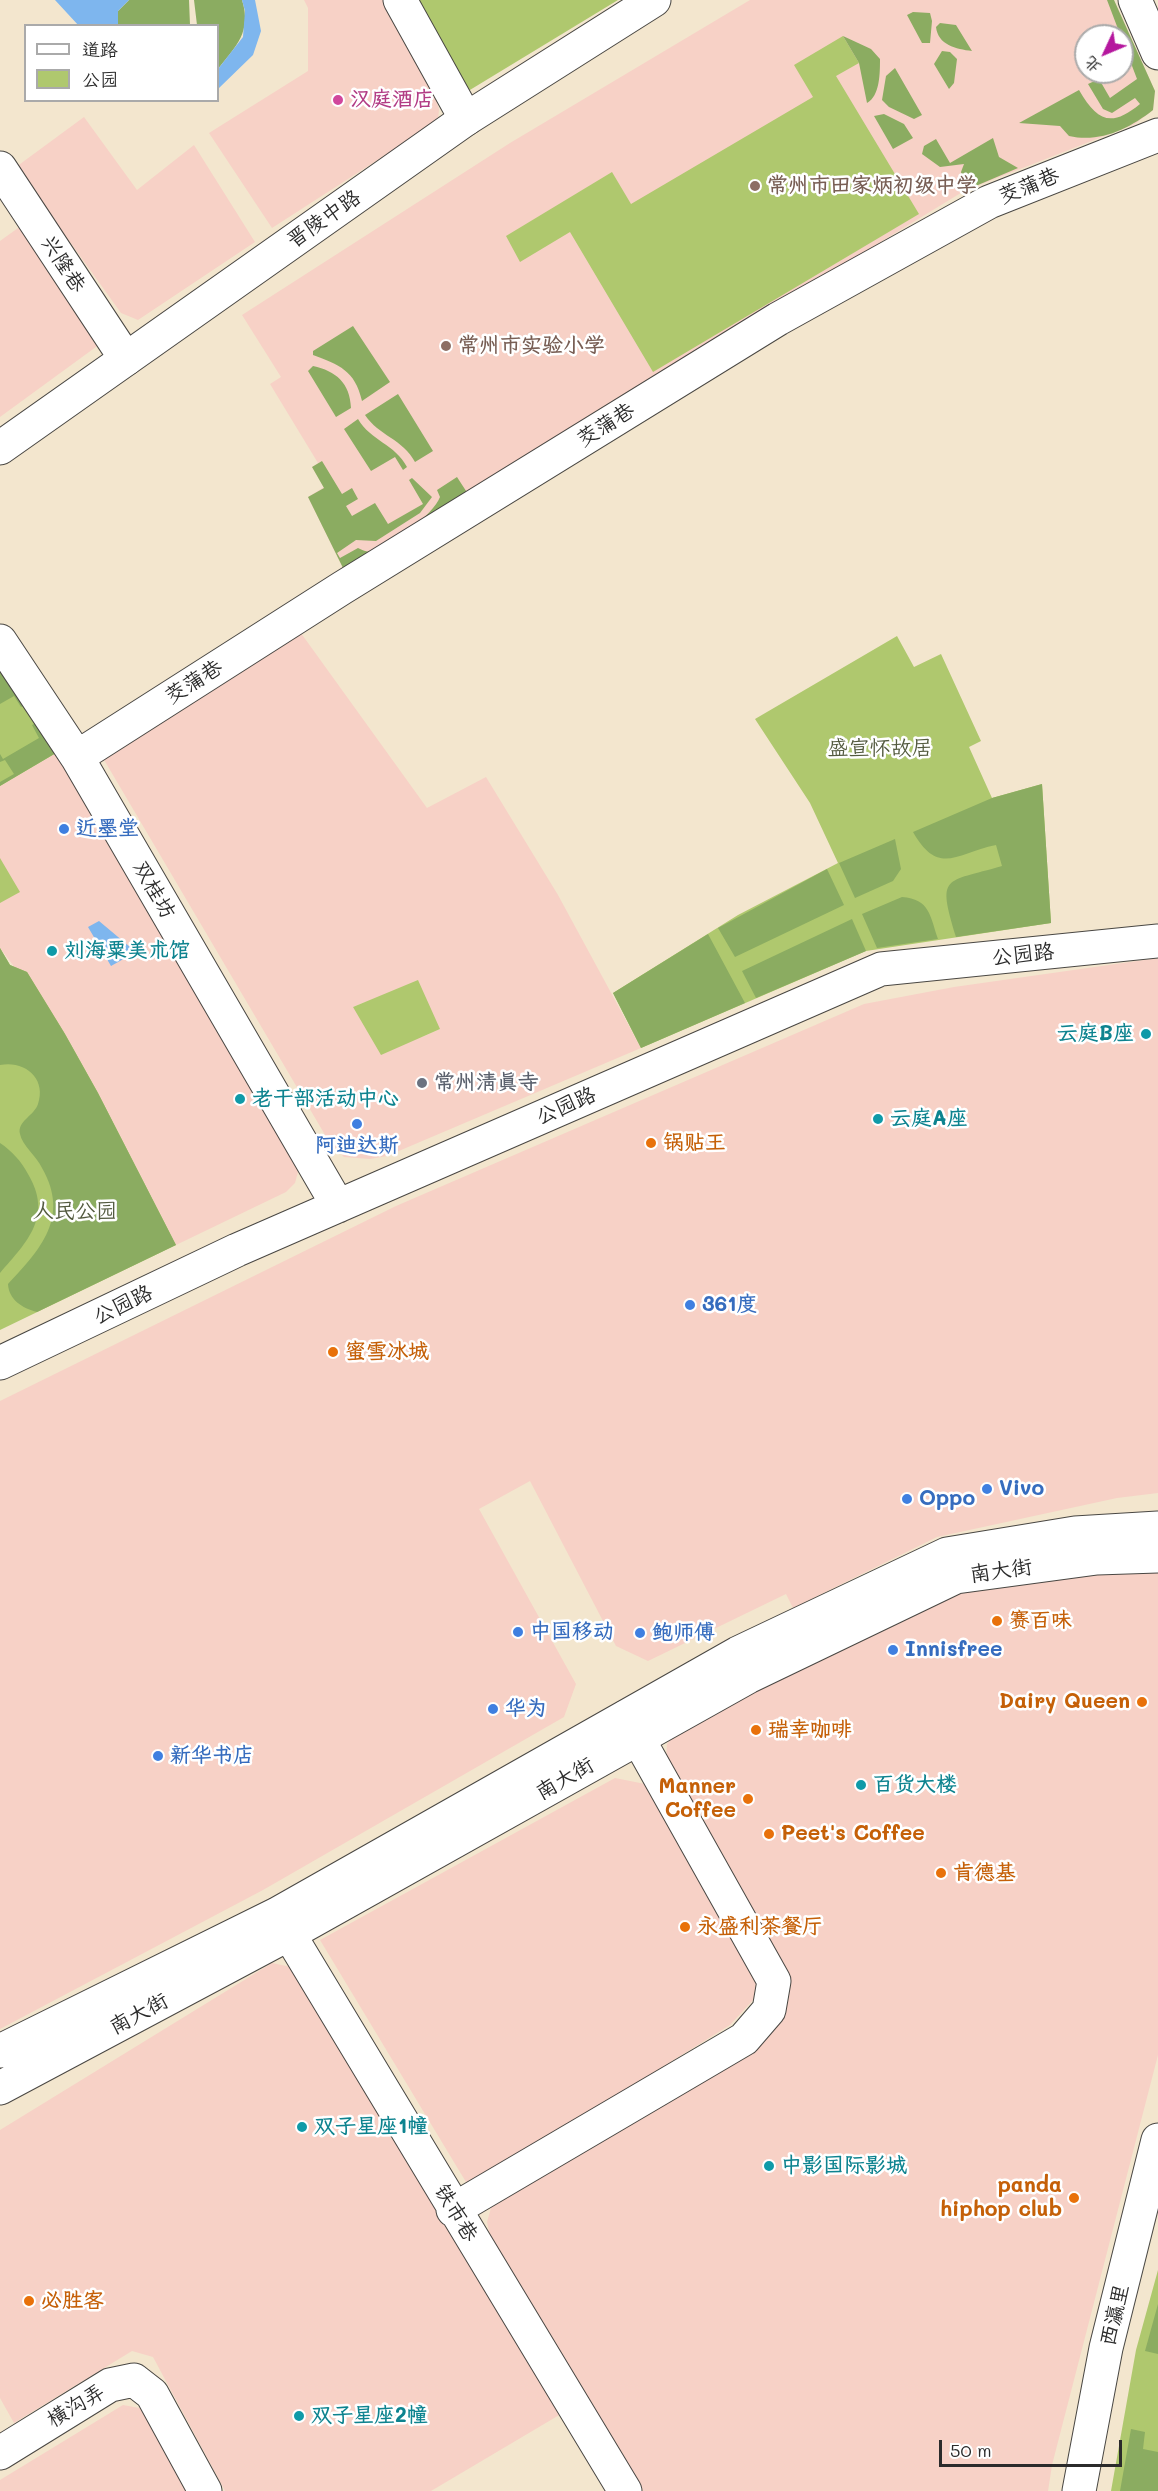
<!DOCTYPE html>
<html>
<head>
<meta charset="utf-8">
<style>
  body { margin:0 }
  #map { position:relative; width:1158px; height:2491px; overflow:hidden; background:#f3e6ce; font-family:Mali,"LXGW WenKai TC",sans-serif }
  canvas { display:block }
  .legend { position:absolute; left:24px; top:24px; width:195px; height:78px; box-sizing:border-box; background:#fff; border:2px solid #aaa; margin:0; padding:8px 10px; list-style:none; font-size:18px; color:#2b2b2b }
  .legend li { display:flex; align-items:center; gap:12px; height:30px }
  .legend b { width:30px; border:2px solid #aaa }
  .north { position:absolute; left:1074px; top:24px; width:60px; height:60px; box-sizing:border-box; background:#fff; border:2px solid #aaa; border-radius:50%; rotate:226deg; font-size:16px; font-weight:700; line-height:24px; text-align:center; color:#2b2b2b }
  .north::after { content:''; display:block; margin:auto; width:21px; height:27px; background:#b5179e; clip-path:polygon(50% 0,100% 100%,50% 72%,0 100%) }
  .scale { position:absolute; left:939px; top:2440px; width:183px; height:27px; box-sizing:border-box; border:3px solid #2b2b2b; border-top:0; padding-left:8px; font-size:18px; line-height:21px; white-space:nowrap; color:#2b2b2b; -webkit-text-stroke:4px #fff; paint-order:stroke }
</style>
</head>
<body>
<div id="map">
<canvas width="1158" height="2491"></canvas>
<ul class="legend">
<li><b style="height:8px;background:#fff"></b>道路</li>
<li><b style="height:16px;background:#afc86e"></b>公园</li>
</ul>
<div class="north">北</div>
<div class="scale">50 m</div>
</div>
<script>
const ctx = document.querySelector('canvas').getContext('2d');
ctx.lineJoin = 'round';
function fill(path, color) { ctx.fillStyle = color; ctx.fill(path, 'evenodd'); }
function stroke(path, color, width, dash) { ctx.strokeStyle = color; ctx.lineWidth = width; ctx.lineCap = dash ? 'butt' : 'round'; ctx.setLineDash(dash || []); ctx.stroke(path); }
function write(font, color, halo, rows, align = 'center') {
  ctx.font = font + ' Mali,"LXGW WenKai TC",sans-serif'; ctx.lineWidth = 5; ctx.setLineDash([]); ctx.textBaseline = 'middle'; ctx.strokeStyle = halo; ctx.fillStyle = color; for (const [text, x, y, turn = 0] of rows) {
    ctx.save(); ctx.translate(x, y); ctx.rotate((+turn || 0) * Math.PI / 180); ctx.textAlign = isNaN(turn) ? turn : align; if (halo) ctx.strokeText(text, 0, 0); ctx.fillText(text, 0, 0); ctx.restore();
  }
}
fill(new Path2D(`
  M 304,0 L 383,0 L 435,96 L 439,109 L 438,121 L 272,228 L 209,133 L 308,71 L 308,8 Z
  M 750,0 L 1114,0 L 1155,91 L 1153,110 L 1135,124 L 964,191 L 344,570 L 308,497 L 324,487 L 312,467 L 318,463 L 270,384 L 281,377 L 242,315 L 510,143 ZM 1086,36 L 1122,36 L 1122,72 L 1086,72 Z
  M 84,117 L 137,190 L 194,145 L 255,242 L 138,320 L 121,313 L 16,167 Z
  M 25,223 L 100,344 L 0,417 L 0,241 Z
  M 298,629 L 427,808 L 486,777 L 558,895 L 641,1048 L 387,1156 L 370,1159 L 344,1157 L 331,1145 L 100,753 ZM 365,1002 L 440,1029 L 422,1037 L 353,1007 Z
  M 56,753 L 296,1156 L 298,1172 L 295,1183 L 286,1192 L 176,1245 L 98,1093 L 65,1034 L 0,948 L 0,786 Z
  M 1158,958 L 1158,1493 L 1117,1498 L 937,1537 L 793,1608 L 786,1594 L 648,1661 L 616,1646 L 530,1481 L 479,1509 L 576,1684 L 564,1717 L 263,1890 L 0,2029 L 0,1401 L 396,1206 L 864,1004 L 954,987 Z
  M 1132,1568 L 1158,1571 L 1158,2055 L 1052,2465 L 1048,2491 L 643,2491 L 491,2240 L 487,2222 L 493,2201 L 785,2008 L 786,1969 L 666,1758 L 667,1744 L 677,1729 L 962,1590 Z
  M 615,1778 L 645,1784 L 757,1975 L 754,1999 L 730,2025 L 469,2187 L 320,1940 Z
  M 272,1963 L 291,1967 L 561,2414 L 431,2491 L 225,2491 L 153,2357 L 132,2351 L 14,2423 L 0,2398 L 0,2130 Z
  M 123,2405 L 145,2409 L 188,2491 L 0,2491 L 0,2480 Z`), '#f7d1c6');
fill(new Path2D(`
  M 410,0 L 618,0 L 460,96 Z
  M 843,36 L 859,63 L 836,76 L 919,214 L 653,372 L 570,232 L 520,262 L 506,236 L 612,172 L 631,204 L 813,97 L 794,65 Z
  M 897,636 L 914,667 L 941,654 L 981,741 L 969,747 L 992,798 L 1042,784 L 1051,923 L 866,951 L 641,1048 L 613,993 L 738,915 L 838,863 L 810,803 L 755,719 Z
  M 0,659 L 56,753 L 0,786 Z
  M 0,858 L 20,892 L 0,903 Z
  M 0,948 L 10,965 L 27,972 L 65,1034 L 98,1093 L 176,1245 L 0,1330 Z
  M 418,980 L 440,1029 L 381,1055 L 353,1007 Z
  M 1158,2270 L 1158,2491 L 1111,2491 L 1136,2350 Z`), '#afc86e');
fill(new Path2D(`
  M 129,0 L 189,0 L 190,25 L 118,26 L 118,11 Z
  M 194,0 L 242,0 C 252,32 236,46 218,69 L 218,26 L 197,25 Z
  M 1107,0 L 1114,0 L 1155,91 L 1153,110 C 1129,129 1100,143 1069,136 L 1060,126 L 1019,123 L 1079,90 C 1097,121 1111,128 1140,104 L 1135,98 L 1112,113 L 1103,109 L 1088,84 L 1099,79 L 1110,98 L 1137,79 Z
  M 913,12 L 930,13 L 932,21 L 930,43 L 922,43 L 907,15 Z
  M 940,23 L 956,25 L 972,51 C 956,49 938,45 936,27 Z
  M 843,36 L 871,49 L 880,59 C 880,73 880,96 867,103 L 859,63 Z
  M 942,51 L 950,52 L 957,59 L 954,83 L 949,89 L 934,64 Z
  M 895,68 L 922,115 L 914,119 L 889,107 L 882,100 L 886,76 Z
  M 884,114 L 904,124 L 913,138 L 893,149 L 874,116 Z
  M 993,138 L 999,157 L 1018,168 L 964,191 L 961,172 L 964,164 L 940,167 L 922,154 L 924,146 L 936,139 L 950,163 Z
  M 353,326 L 390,382 L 362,401 C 355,370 339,365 313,355 L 313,351 Z
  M 313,366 C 336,371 350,383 351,408 L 336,417 L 308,371 Z
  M 398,394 L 433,451 L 415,462 C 403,439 379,436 365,415 Z
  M 358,419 C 371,441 395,444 407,467 L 403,470 L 395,457 L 371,471 L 344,429 Z
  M 322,461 L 342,494 L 352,488 L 358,499 L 346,506 L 352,516 L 375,503 L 388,524 L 423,504 L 409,480 L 412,478 L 432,497 L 420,513 L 376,541 L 356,540 L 337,553 L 340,558 L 358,548 C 364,551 369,553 376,551 C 394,544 433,515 440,497 L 437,490 L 457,477 L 468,494 L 344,570 L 308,497 L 324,488 L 312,467 Z
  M 0,659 L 27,704 L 21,707 L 14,696 L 0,704 Z
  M 38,722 L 56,753 L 0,786 L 0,782 L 14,774 L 5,760 L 0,762 L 0,754 L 3,759 L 39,738 L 32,725 Z
  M 1042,784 L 1051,923 L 956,937 C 937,874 944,883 1002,866 L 996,845 C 956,853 939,877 913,832 L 992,798 Z
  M 895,839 L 901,869 L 893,881 L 855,898 L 839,863 Z
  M 827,869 L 844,905 L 735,957 L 718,928 Z
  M 902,897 C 930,899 930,916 938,939 L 877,948 L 862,914 Z
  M 852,919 L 866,951 L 756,998 L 742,971 Z
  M 708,934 L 745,1003 L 641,1048 L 613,993 Z
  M 0,948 L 10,965 L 27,972 L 65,1034 L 98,1093 L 176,1245 L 37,1312 C 22,1308 9,1300 8,1284 C 41,1249 70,1217 42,1168 C 37,1157 22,1145 20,1134 C 17,1121 34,1116 38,1104 C 47,1078 24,1060 0,1065 Z
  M 0,1143 C 12,1151 21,1161 28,1174 C 53,1216 28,1241 0,1273 Z
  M 1158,2304 L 1158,2354 L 1145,2351 Z
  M 1131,2429 L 1145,2432 L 1143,2449 L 1158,2452 L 1158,2491 L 1120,2491 Z`), '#8bac61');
fill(new Path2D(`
  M 55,0 L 129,0 L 118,11 L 118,25 L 79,26 Z
  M 242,0 L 255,0 L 261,31 L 253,55 L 218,89 L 218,69 L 243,37 L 245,11 Z
  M 99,921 L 136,952 L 111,966 L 88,927 Z`), '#7eb6ee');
const minor = new Path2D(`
  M 400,0 L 466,119
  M 1135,0 L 1158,53
  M 0,168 L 126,359
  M 0,641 L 77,757 L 338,1206
  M 77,757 L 342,588 L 778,319 L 989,202 L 1158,135
  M 0,1363 L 237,1250 L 881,969 L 1158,941
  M 289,1934 L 625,2491
  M 453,2210 L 744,2039 L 769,2010 L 774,1981 L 626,1717
  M 0,2453 L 110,2385 L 134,2380 L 152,2394 L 205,2491
  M 1079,2491 L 1106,2348 L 1158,2140`);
const major = new Path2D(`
  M 0,448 L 466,119 L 654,0
  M 0,2051 L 277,1914 L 738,1653 L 947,1554 L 1075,1533 L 1158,1528
  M 0,2088 L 289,1934 L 748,1677 L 956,1577 L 1097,1558 L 1158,1556`);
stroke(minor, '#494743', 35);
stroke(major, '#494743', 35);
stroke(minor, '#fff', 33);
stroke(major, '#fff', 33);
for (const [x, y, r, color] of [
  [338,100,6,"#d1479c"],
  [755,186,6,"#8d6e63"],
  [446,346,6,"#8d6e63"],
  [64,829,6,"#3f7fe0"],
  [52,951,6,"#0f9aa8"],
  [1146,1034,6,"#0f9aa8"],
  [422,1083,6,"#6b7280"],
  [240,1099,6,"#0f9aa8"],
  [878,1119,6,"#0f9aa8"],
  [357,1124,6,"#3f7fe0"],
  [651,1143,6,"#e8710a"],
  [690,1305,6,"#3f7fe0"],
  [333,1352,6,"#e8710a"],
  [987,1489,6,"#3f7fe0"],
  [907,1499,6,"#3f7fe0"],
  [997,1621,6,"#e8710a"],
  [518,1632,6,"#3f7fe0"],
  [640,1633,6,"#3f7fe0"],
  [893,1650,6,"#3f7fe0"],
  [1142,1702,6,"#e8710a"],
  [493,1709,6,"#3f7fe0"],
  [756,1730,6,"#e8710a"],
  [158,1756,6,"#3f7fe0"],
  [861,1785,6,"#0f9aa8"],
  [748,1799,6,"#e8710a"],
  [769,1834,6,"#e8710a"],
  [941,1873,6,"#e8710a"],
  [685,1927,6,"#e8710a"],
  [302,2127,6,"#0f9aa8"],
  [769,2166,6,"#0f9aa8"],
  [1074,2198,6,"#e8710a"],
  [29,2301,6,"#e8710a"],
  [299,2416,6,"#0f9aa8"]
]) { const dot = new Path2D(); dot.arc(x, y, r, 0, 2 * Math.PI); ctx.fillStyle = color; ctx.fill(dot); stroke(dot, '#fff', 2); }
write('bold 21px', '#b23c85', '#fff', [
  ["汉庭酒店",350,100]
], 'left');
write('bold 21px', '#785e54', '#fff', [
  ["常州市田家炳初级中学",767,186],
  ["常州市实验小学",458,346]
], 'left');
write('21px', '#2b2b2b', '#fff', [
  ["茭蒲巷",1029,186,-22],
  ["晋陵中路",324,219,-35],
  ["兴隆巷",63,264,57],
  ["茭蒲巷",606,425,-32],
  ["茭蒲巷",194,682,-32],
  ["双桂坊",154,890,60],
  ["公园路",1023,955,-6],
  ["公园路",566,1106,-24],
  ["公园路",123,1305,-26],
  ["南大街",1001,1571,-8],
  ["南大街",565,1779,-30],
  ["南大街",139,2014,-28],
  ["铁市巷",456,2213,59],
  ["西瀛里",1115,2315,-76],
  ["横沟弄",76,2406,-31]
]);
write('21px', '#535a3f', '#fff', [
  ["盛宣怀故居",880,749],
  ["人民公园",75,1212]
]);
write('bold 21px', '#366cbe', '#fff', [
  ["近墨堂",76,829],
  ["阿迪达斯",357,1146,"center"],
  ["361度",702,1305],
  ["Vivo",999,1489],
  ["Oppo",919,1499],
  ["中国移动",530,1632],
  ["鲍师傅",652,1633],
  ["Innisfree",905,1650],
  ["华为",505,1709],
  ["新华书店",170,1756]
], 'left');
write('bold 21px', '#0d838f', '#fff', [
  ["刘海粟美术馆",64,951],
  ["云庭B座",1134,1034,"right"],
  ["老干部活动中心",252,1099],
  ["云庭A座",890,1119],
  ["百货大楼",873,1785],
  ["双子星座1幢",314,2127],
  ["中影国际影城",781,2166],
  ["双子星座2幢",311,2416]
], 'left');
write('bold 21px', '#5b616d', '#fff', [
  ["常州清真寺",434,1083]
], 'left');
write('bold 21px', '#c56008', '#fff', [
  ["锅贴王",663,1143],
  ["蜜雪冰城",345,1352],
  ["赛百味",1009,1621],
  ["Dairy Queen",1130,1702,"right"],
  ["瑞幸咖啡",768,1730],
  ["Manner",736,1787,"right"],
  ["Coffee",736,1811,"right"],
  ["Peet's Coffee",781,1834],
  ["肯德基",953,1873],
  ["永盛利茶餐厅",697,1927],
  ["panda",1062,2186,"right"],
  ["hiphop club",1062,2210,"right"],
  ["必胜客",41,2301]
], 'left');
</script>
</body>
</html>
